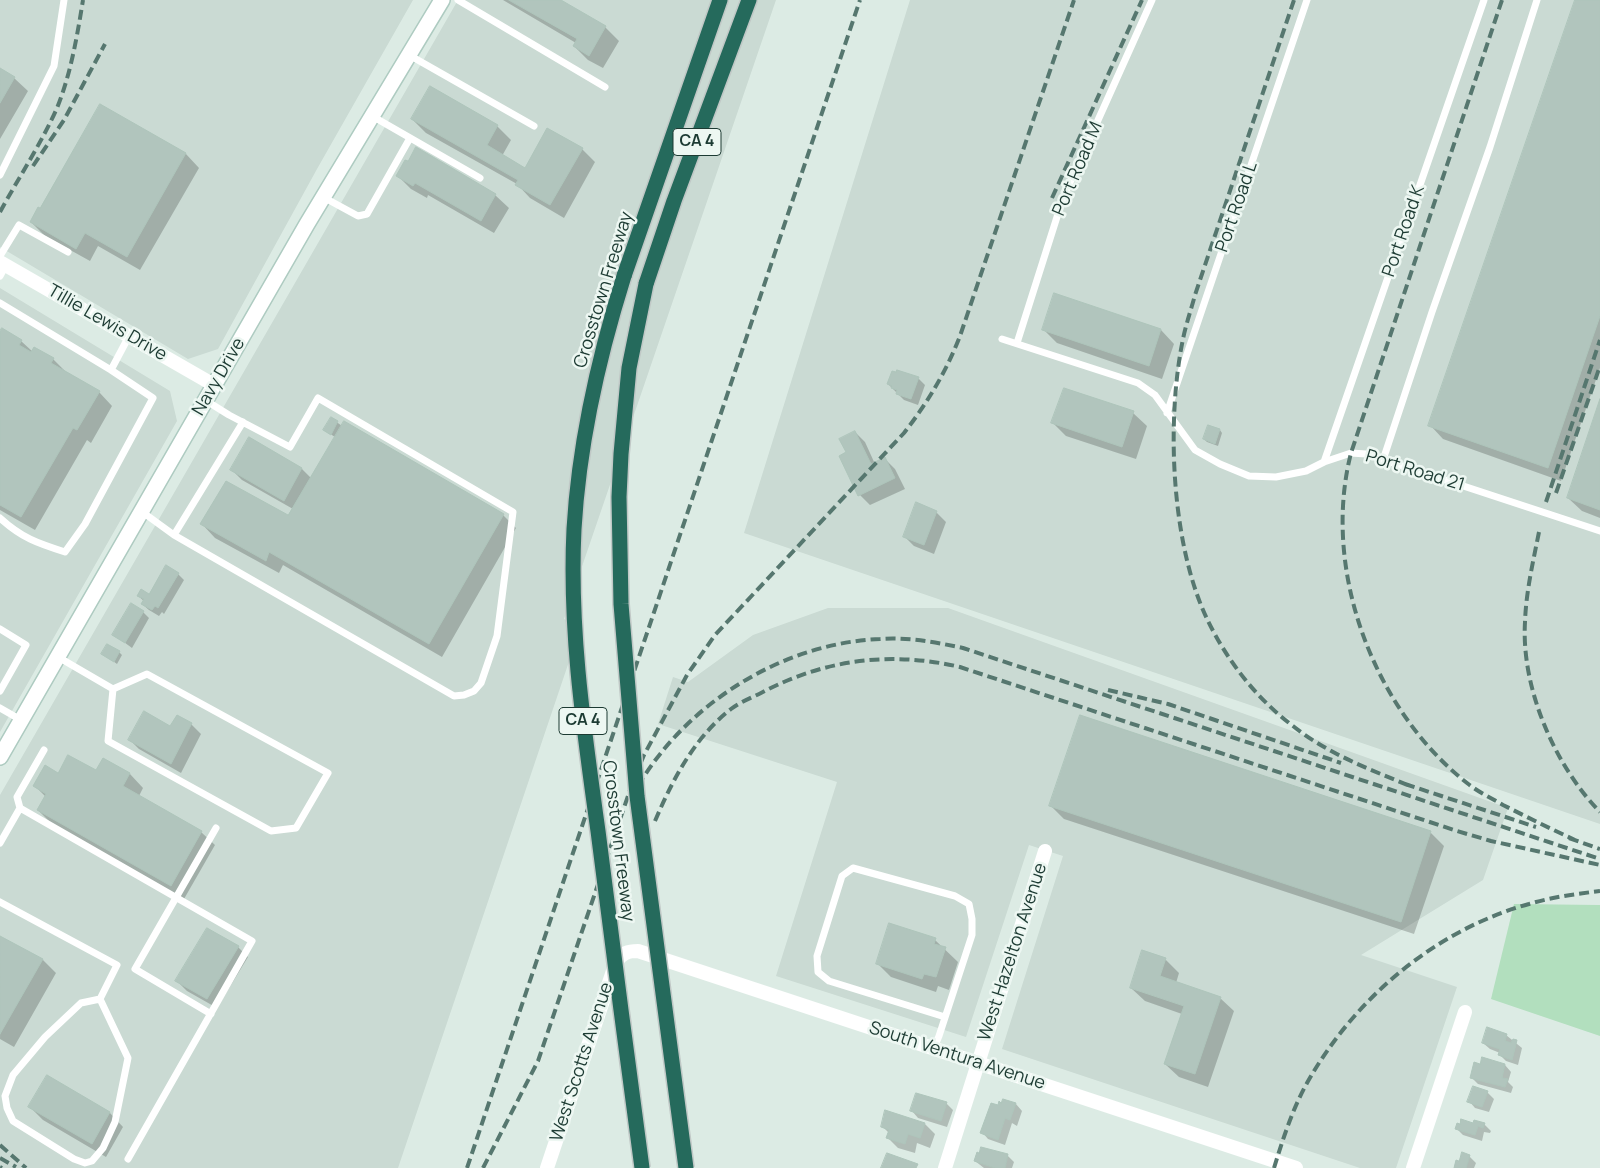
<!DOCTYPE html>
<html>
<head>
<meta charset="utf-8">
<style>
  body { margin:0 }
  canvas { display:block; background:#dcebe4 }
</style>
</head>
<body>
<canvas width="1600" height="1168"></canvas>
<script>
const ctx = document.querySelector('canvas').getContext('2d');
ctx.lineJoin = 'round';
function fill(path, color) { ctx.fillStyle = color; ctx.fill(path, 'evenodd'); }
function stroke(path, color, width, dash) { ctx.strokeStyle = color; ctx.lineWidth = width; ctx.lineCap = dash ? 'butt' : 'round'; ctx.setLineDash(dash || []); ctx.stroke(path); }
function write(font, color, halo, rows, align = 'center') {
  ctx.font = font + ' Manrope,sans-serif'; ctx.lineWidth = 5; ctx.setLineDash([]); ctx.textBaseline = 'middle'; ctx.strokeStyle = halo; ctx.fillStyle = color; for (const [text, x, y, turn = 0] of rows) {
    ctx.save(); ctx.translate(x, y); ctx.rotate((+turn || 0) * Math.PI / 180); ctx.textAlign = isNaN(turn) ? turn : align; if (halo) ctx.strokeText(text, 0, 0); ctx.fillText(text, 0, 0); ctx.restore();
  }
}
fill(new Path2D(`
  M 0,0 L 413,0 L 317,169 L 218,349 L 188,359 L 0,247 Z
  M 458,0 L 776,0 L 564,619 L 581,626 L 398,1168 L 0,1168 L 0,795 Z
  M 910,0 L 1600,0 L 1600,824 L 744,533 Z
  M 0,288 L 170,391 L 177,421 L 0,732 Z
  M 828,608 L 948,608 L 1508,808 L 1483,880 L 1361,955 L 1457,987 L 1396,1168 L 1360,1168 L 1002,1049 L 1063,856 L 1029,845 L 966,1037 L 776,976 L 837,782 L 658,724 L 673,677 L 688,682 L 753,635 Z`), '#cadad3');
fill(new Path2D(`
  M 1514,904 L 1600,905 L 1600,1036 L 1491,999 Z`), '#b2dfbe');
fill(new Path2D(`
  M 503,0 L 558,0 L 605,27 L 619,41 L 603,68 L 588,60 L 574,46 L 576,43 Z
  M 1576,0 L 1600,0 L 1600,368 L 1561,481 L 1443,439 L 1430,425 Z
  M 0,69 L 14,78 L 28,91 L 0,139 Z
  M 430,88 L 497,126 L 511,140 L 502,156 L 525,169 L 582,149 L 595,162 L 564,218 L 530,198 L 517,184 L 426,133 L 412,119 Z
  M 100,106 L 186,154 L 199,168 L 140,270 L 98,246 L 90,261 L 45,236 L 31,222 L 40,210 Z
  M 398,176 L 495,195 L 509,208 L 494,233 L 428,195 L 427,198 L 411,189 Z
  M 1055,294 L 1161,330 L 1174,344 L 1162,379 L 1057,343 L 1043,329 Z
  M 0,333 L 21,341 L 33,352 L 53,359 L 66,372 L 99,392 L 112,406 L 91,443 L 87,440 L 35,530 L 0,510 Z
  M 918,378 L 925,385 L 918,405 L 904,400 L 888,384 Z
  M 1600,402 L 1600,518 L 1582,511 L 1568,498 Z
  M 1133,413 L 1147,426 L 1136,459 L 1066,436 L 1053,423 Z
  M 331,418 L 342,426 L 503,515 L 516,528 L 442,657 L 283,565 L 279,573 L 215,538 L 202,524 L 288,517 L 293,509 L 242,480 L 232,470 L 249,439 L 302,469 L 311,478 L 335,437 L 324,430 Z
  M 1220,430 L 1222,433 L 1218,446 L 1207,442 L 1204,439 Z
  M 855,432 L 865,442 L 875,464 L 885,459 L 895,469 L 905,489 L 870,505 L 860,495 L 841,456 L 847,453 Z
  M 936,512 L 946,522 L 934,554 L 914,546 L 904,536 Z
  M 178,574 L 184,580 L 164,614 L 162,612 L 159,616 L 149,610 L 142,604 L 144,601 L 138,596 L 149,595 Z
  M 143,612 L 149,618 L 132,648 L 113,634 Z
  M 119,652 L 122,655 L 117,664 L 106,656 Z
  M 177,716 L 191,724 L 201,734 L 181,773 L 139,749 L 129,739 L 171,728 Z
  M 103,760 L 130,774 L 143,788 L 139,796 L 201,832 L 215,845 L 184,899 L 52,824 L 38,810 L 46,797 L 35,786 L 59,775 L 96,772 Z
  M 1051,806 L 1430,832 L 1444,846 L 1414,934 L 1064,819 Z
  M 1,937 L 43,960 L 56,973 L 14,1047 L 0,1039 Z
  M 935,940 L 958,962 L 949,990 L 938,986 L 936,992 L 891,977 L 877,963 Z
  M 238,947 L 248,957 L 217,1008 L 187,991 L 177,981 Z
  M 1165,959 L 1179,973 L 1176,983 L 1220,998 L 1234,1011 L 1208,1087 L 1179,1077 L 1165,1064 L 1182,1014 L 1145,1001 L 1131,988 Z
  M 1506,1035 L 1522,1048 L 1518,1065 L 1506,1061 L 1500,1055 L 1500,1053 L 1490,1049 L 1483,1043 Z
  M 1483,1059 L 1505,1065 L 1511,1072 L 1508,1082 L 1513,1087 L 1511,1093 L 1478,1084 L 1471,1077 L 1481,1065 Z
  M 47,1077 L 110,1113 L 123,1127 L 106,1157 L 43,1120 L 30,1107 Z
  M 1487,1092 L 1494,1099 L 1489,1112 L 1475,1108 L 1469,1101 Z
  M 1004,1100 L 1016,1104 L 1022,1111 L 1017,1126 L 1012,1123 L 1005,1145 L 988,1139 L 982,1132 Z
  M 946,1103 L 953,1110 L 947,1127 L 918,1118 L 912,1111 Z
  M 925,1124 L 935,1134 L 930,1148 L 917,1143 L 915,1153 L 898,1148 L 888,1138 L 889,1133 L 883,1127 Z
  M 1474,1124 L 1484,1124 L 1491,1131 L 1490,1133 L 1484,1132 L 1482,1141 L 1463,1135 L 1457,1129 Z
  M 1007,1155 L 1014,1162 L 1012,1168 L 984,1168 L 975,1161 Z
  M 1469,1156 L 1476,1163 L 1474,1168 L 1455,1168 Z`), '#0003');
const building = new Path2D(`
  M 509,0 L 561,0 L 606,26 L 589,56 L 573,46 L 577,39 Z
  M 1575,0 L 1600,0 L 1600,316 L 1548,468 L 1428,426 Z
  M 0,68 L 15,77 L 0,103 Z
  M 430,86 L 498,125 L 487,145 L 525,168 L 547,128 L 583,148 L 550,205 L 515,185 L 518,180 L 411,119 Z
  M 100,104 L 186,153 L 127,257 L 85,233 L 76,249 L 30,222 L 38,207 L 40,208 Z
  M 416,147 L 496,194 L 481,221 L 415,183 L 413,186 L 396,176 L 405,160 L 408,161 Z
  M 1054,293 L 1161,329 L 1149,366 L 1042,330 Z
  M 2,328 L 22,340 L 19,345 L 31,352 L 34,347 L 54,358 L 51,363 L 100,391 L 77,430 L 73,428 L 21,517 L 0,505 L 0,331 Z
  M 897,370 L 919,377 L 911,399 L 896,394 L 897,390 L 891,388 L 892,386 L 887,384 L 892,371 L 896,372 Z
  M 1064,388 L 1134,411 L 1122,447 L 1051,423 Z
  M 1600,399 L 1600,510 L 1567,498 Z
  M 331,417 L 338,421 L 331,435 L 323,430 Z
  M 344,421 L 504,514 L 429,644 L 269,552 L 266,561 L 200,524 L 226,481 L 288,515 Z
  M 1208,425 L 1220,429 L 1215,444 L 1203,439 Z
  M 855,431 L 871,464 L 885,457 L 895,478 L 858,496 L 839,456 L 846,452 L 839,439 Z
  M 249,437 L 302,468 L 284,501 L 230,470 Z
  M 916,502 L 937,511 L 924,545 L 903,537 Z
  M 166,565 L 179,573 L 158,608 L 155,606 L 152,610 L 141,604 L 144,599 L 137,596 L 141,589 L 149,594 Z
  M 131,603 L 144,611 L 125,643 L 112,635 Z
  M 107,644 L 120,651 L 114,662 L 101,654 Z
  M 144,711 L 170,726 L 177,715 L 192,723 L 171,764 L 128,740 Z
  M 1080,715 L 1431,831 L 1401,922 L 1049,806 Z
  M 68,755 L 96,770 L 103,758 L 130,773 L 123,786 L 202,831 L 171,886 L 37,810 L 46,794 L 33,786 L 45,765 L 58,773 Z
  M 889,923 L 936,938 L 934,944 L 946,947 L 936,977 L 924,974 L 922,979 L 876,964 Z
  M 207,928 L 239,946 L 207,999 L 175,981 Z
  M 0,936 L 43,959 L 0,1034 Z
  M 1142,950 L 1166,958 L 1160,976 L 1221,997 L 1195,1074 L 1164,1064 L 1184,1006 L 1130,988 Z
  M 1487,1027 L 1507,1034 L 1505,1041 L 1511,1043 L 1513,1039 L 1517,1040 L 1512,1060 L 1498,1055 L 1500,1049 L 1482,1043 Z
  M 1482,1057 L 1505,1064 L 1502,1078 L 1508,1079 L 1505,1087 L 1470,1078 L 1474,1062 L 1480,1064 Z
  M 47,1075 L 110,1112 L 92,1144 L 28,1107 Z
  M 1473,1086 L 1488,1091 L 1482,1107 L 1467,1102 Z
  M 916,1093 L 947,1102 L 941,1121 L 910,1111 Z
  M 1003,1099 L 1016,1103 L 1010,1120 L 1005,1118 L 998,1140 L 980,1133 L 991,1103 L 998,1105 L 999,1101 L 1001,1103 Z
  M 885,1110 L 925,1123 L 920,1138 L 908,1134 L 905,1144 L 886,1138 L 889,1130 L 881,1127 Z
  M 1461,1119 L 1473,1123 L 1474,1120 L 1485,1123 L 1483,1128 L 1478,1126 L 1475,1135 L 1455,1129 L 1457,1123 L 1460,1124 Z
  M 981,1147 L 1008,1154 L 1005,1168 L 995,1168 L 974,1161 L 977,1152 L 979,1153 Z
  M 1462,1152 L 1470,1155 L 1466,1168 L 1454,1168 L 1456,1160 L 1459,1161 Z
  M 887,1153 L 918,1164 L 916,1168 L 881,1168 Z`);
fill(building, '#b1c5bd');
stroke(building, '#aec5bb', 1);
const secondary = new Path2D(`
  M 0,757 L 307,224 L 442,0`);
const highway = new Path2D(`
  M 624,276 L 720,0
  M 646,284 L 674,201 L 749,0`);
stroke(secondary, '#aecbc1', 18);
stroke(highway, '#c0c8c6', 18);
stroke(new Path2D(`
  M 458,0 L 605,87
  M 409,55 L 534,126
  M 372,116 L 480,178
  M 0,175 L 54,66 L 64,0
  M 323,197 L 358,216 L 367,214 L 410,138
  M 0,256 L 19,225 L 68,252
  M 0,276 L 6,265
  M 0,303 L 111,370
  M 1002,339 L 1138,383 L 1155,395 L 1195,450 L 1220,464 L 1249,476 L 1276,477 L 1306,471 L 1324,462 L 1351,453 L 1366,454 L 1600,531
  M 1017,343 L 1063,198 L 1152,0
  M 1167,413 L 1307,0
  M 1383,460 L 1432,312 L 1490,147 L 1537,0
  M 1324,462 L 1484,0
  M 141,511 L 174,535 L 454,696 L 464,695 L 474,691 L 481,683 L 497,636 L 513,512 L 318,398 L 290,447 L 229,415 L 205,400
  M 0,518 C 22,538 37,543 65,552 L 85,524 L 153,398 L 111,370 L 129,336
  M 174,535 L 243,422
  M 0,629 L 26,645 L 0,691
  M 58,657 L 113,689
  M 147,674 L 328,773 L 296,828 L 271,831 L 108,741 L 113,689 Z
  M 0,708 L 21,720
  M 20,808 L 17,797 L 44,750
  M 0,843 L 20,808 L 252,941 L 128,1159
  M 0,902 L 117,965 L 100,999 L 81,1003 L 45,1037 L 13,1075 L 5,1096 L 7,1108 L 13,1121 L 74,1159 L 85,1163 L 92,1161 L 103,1148 L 115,1122 L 128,1058 L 100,999
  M 211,1014 L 135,969 L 216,828
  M 934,1048 L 939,1036 L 972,935 L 972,919 L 969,904 L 955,896 L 853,868 L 842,876 L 817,956 L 818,972 L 829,981 L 945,1017`), '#fff', 7);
stroke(new Path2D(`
  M 0,262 L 214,385
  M 547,1168 L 616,962 C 622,953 628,951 638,951 L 1296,1168
  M 945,1168 L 1045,851
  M 1413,1168 L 1465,1012`), '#fff', 14);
stroke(secondary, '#fff', 15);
stroke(highway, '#256a5c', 15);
stroke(new Path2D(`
  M 1294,0 L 1195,295 C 1191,310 1186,324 1183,339 C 1166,421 1171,545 1208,621 C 1228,662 1257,699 1293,726 C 1328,754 1369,769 1410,786
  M 1502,0 L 1351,453 C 1321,570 1374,710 1467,783 C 1478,792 1491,798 1503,805 C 1527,817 1551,829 1575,840
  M 33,166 L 64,120 L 105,44
  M 1052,198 L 1142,0
  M 0,212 C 19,177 41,144 57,108 C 71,73 77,37 83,0
  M 1556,493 L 1600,366
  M 1546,502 L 1600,340
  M 1539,532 C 1533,562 1526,592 1525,622 C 1521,688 1555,766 1600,812
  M 1108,690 L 1168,704 L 1341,763
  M 1405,784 L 1536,827
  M 638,786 C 687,703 783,643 880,639 C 908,637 935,642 963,648 L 1600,859
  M 655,821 C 673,779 694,738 731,709 C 740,702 751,698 761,693 C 825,659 891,651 960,667 L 1457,831 L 1491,841 L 1600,865
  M 1569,838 L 1600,849
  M 0,1145 L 26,1168
  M 0,1158 L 16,1167
  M 0,1167 L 2,1168
  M 467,1168 L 860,0
  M 483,1168 L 538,1061 L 631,787 L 644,755 L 687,675 L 715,635 L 904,433 C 928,402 946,372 960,336 L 1074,0
  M 1274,1168 C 1283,1139 1292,1110 1307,1083 C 1354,999 1435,930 1529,904 C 1552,897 1576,894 1600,891`), '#56776f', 4, [10, 5]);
const highwayBridge = new Path2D(`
  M 624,276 C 598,359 579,442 574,529 C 569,631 584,730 598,831 C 612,943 627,1056 642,1168
  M 646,284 L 629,368 L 621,454 L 619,497 L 621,604 L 637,796 L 686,1168`);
stroke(highwayBridge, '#c0c8c6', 18, []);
stroke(highwayBridge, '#256a5c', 15);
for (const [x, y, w] of [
  [697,142,48],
  [583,721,48]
]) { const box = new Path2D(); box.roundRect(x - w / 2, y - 13.5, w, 27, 4); ctx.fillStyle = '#edf7f2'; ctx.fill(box); stroke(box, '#1d3b33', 1); }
write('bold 16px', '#1d3b33', null, [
  ["CA 4",697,142],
  ["CA 4",583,721]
]);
write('18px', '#1d3b33', '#edf7f2', [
  ["Port Road M",1078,169,-67],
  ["Port Road L",1237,207,-71],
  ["Port Road K",1404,231,-71],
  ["Crosstown Freeway",604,290,-73],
  ["Tillie Lewis Drive",107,323,30],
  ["Navy Drive",219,377,-60],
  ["Port Road 21",1415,471,17],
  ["Crosstown Freeway",618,841,83],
  ["West Hazelton Avenue",1013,952,-72],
  ["South Ventura Avenue",957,1056,18],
  ["West Scotts Avenue",582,1062,-72]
]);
</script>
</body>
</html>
